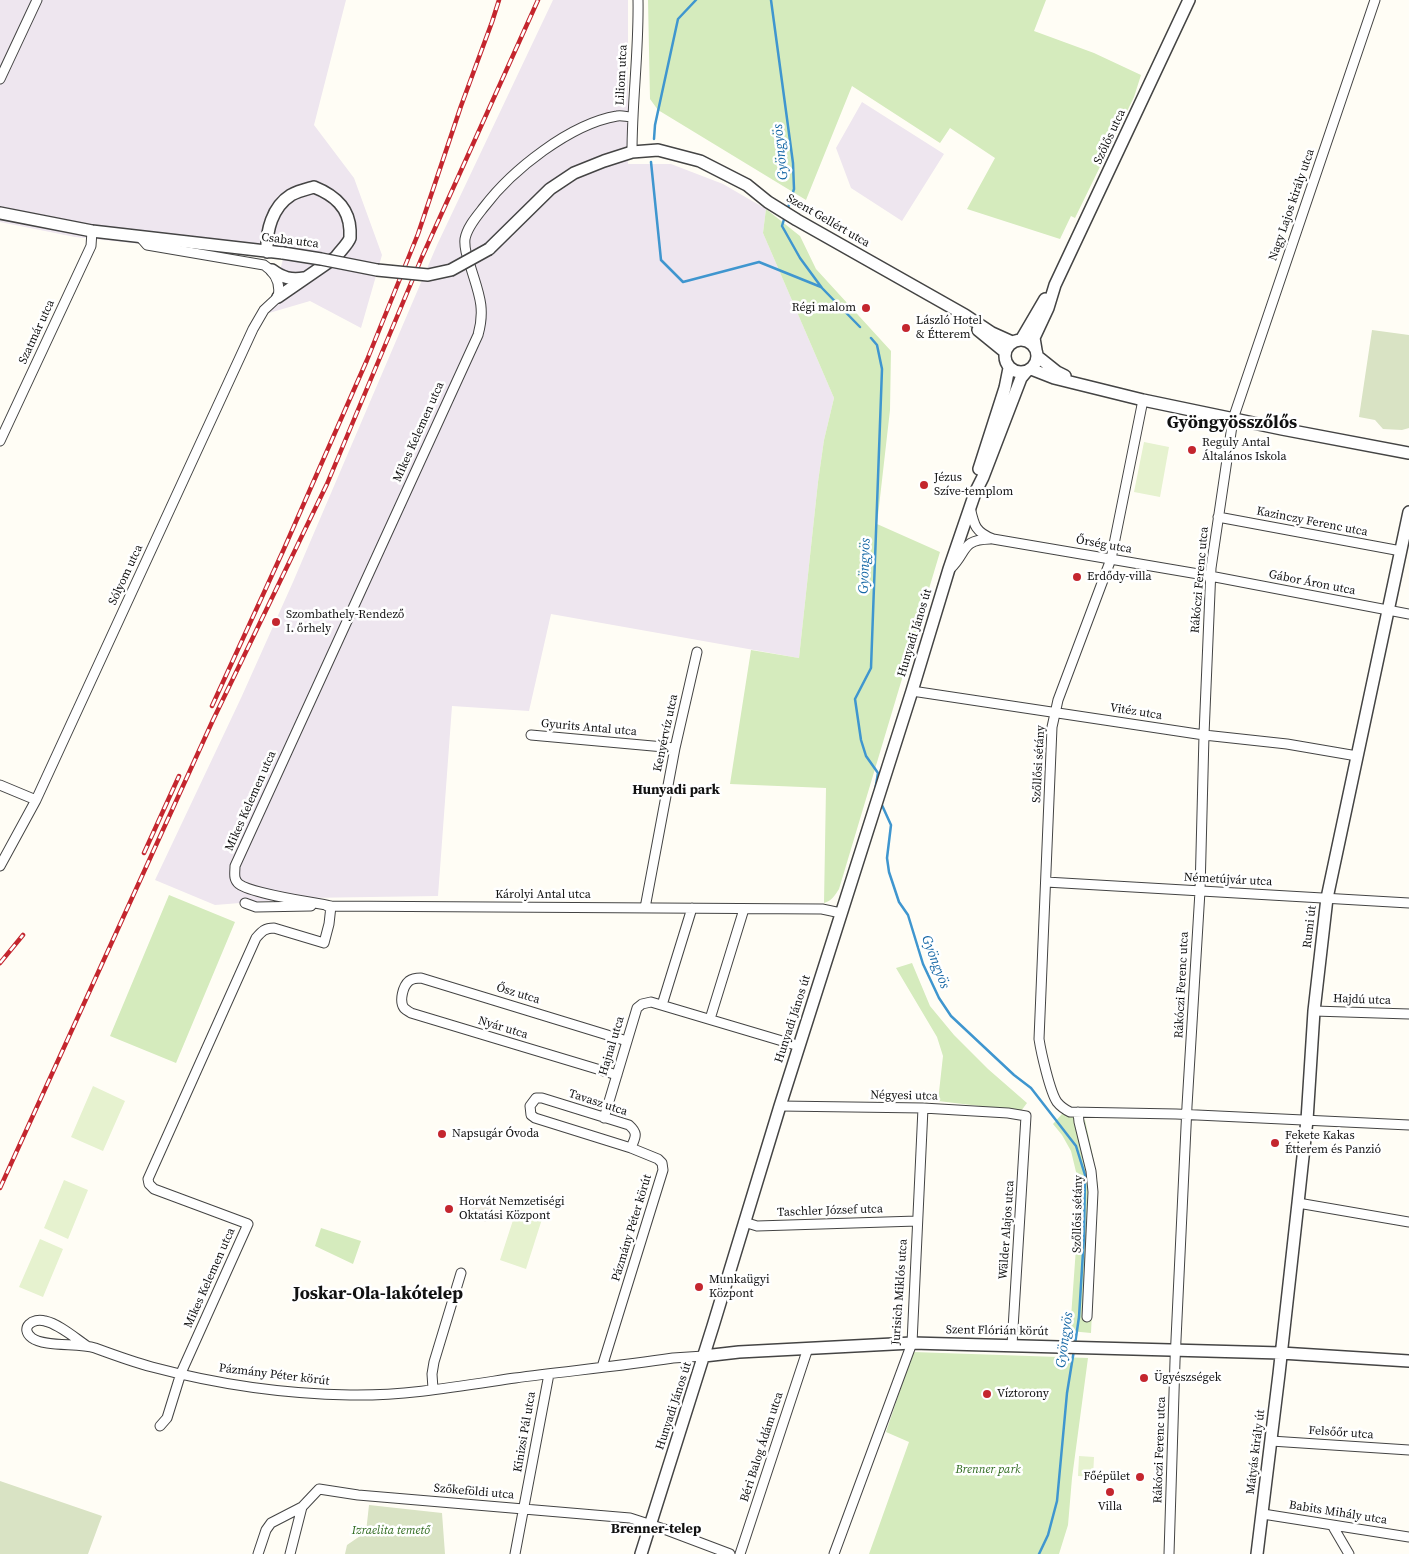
<!DOCTYPE html>
<html>
<head>
<meta charset="utf-8">
<style>
  body { margin:0 }
  canvas { display:block; background:#fffdf5 }
</style>
</head>
<body>
<canvas width="1409" height="1554"></canvas>
<script>
const ctx = document.querySelector('canvas').getContext('2d');
ctx.lineJoin = 'round';
function fill(path, color) { ctx.fillStyle = color; ctx.fill(path, 'evenodd'); }
function stroke(path, color, width, dash) { ctx.strokeStyle = color; ctx.lineWidth = width; ctx.lineCap = dash ? 'butt' : 'round'; ctx.setLineDash(dash || []); ctx.stroke(path); }
function write(font, color, halo, rows, align = 'center') {
  ctx.font = font + ' "Source Serif 4",serif'; ctx.lineWidth = 5; ctx.setLineDash([]); ctx.textBaseline = 'middle'; ctx.strokeStyle = halo; ctx.fillStyle = color; for (const [text, x, y, turn = 0] of rows) {
    ctx.save(); ctx.translate(x, y); ctx.rotate((+turn || 0) * Math.PI / 180); ctx.textAlign = isNaN(turn) ? turn : align; if (halo) ctx.strokeText(text, 0, 0); ctx.fillText(text, 0, 0); ctx.restore();
  }
}
fill(new Path2D(`
  M 0,0 L 346,0 L 314,125 L 354,178 L 382,255 L 361,328 L 310,301 L 269,313 L 283,259 L 75,237 L 0,222 Z
  M 553,0 L 628,0 L 628,164 L 671,164 L 723,184 L 766,209 L 763,233 L 834,398 L 824,440 L 818,482 L 799,658 L 551,614 L 529,711 L 452,706 L 438,896 L 303,898 L 215,905 L 155,880 L 241,698 L 293,582 L 437,245 Z
  M 862,102 L 944,154 L 902,221 L 851,188 L 836,148 Z`), '#eee6ef');
fill(new Path2D(`
  M 648,0 L 1046,0 L 1034,31 L 1094,53 L 1141,75 L 1134,97 L 1075,218 L 1071,216 L 1060,239 L 967,209 L 995,158 L 950,128 L 940,143 L 852,86 L 806,200 L 658,110 L 650,99 Z
  M 766,209 L 800,236 L 816,269 L 891,351 L 890,410 L 877,524 L 940,552 L 839,889 C 835,895 832,901 824,903 L 826,788 L 730,784 L 751,650 L 799,658 L 818,482 L 824,440 L 834,398 L 763,233 Z
  M 169,895 L 235,922 L 176,1063 L 110,1036 Z
  M 912,963 L 930,1006 L 954,1035 L 988,1069 L 1027,1103 L 1021,1111 L 938,1101 L 943,1056 L 937,1037 L 896,968 Z
  M 1062,1114 L 1085,1120 L 1094,1161 L 1098,1187 L 1091,1333 L 1070,1331 L 1076,1248 L 1077,1176 L 1071,1151 L 1062,1135 L 1053,1124 Z
  M 321,1228 L 361,1241 L 353,1264 L 315,1246 Z
  M 913,1352 L 1088,1358 L 1072,1478 L 1068,1525 L 1059,1554 L 869,1554 L 909,1442 L 886,1432 Z`), '#d5ebbd');
fill(new Path2D(`
  M 1372,330 L 1409,335 L 1409,428 L 1402,430 L 1383,429 L 1375,420 L 1359,417 Z
  M 0,1481 L 102,1516 L 88,1554 L 0,1554 Z
  M 369,1505 L 442,1513 L 445,1554 L 345,1554 L 347,1545 L 366,1532 Z`), '#d9e3c4');
fill(new Path2D(`
  M 1144,442 L 1169,447 L 1160,497 L 1134,492 Z
  M 93,1086 L 125,1101 L 103,1151 L 71,1137 Z
  M 64,1180 L 88,1190 L 68,1239 L 44,1228 Z
  M 517,1208 L 543,1216 L 526,1269 L 500,1260 Z
  M 40,1239 L 63,1249 L 43,1297 L 19,1287 Z
  M 1079,1456 L 1094,1457 L 1093,1477 L 1078,1476 Z`), '#e6f2cf');
fill(new Path2D(`
  M 472,1196 L 492,1203 L 486,1222 L 466,1215 Z`), '#f1ede2');
stroke(new Path2D(`
  M 771,0 L 793,163 L 794,189 L 787,211
  M 654,139 L 655,125 L 678,19 L 696,0
  M 651,162 L 661,260 L 683,282 L 759,262 L 821,287
  M 785,216 L 782,226 L 800,258 L 822,288 L 860,327
  M 871,338 L 877,345 L 882,369 L 871,668 L 855,699 L 861,740 L 866,756 L 878,773 L 875,791
  M 881,803 L 891,825 L 887,858 L 889,872 L 899,902 L 908,915 L 923,964 L 939,998 L 951,1016 L 1014,1075 L 1031,1088 L 1076,1146 L 1085,1175 L 1084,1236 L 1079,1317 L 1075,1344
  M 1039,1554 L 1048,1535 L 1057,1501 L 1067,1393 L 1074,1350`), '#3f96cf', 2.5);
const minor = new Path2D(`
  M 0,79 L 37,0
  M 632,152 C 632,101 639,51 638,0
  M 1143,400 L 1111,559 L 1058,700 L 1052,727 L 1039,1039 C 1041,1052 1050,1092 1057,1102 C 1061,1107 1064,1109 1070,1112 L 1176,1114 L 1409,1125
  M 0,441 L 91,246 L 92,231
  M 970,507 C 974,525 975,532 993,539 L 1210,576 L 1409,614
  M 1218,517 L 1401,551
  M 950,569 C 968,552 960,540 990,539
  M 912,691 L 1204,735 L 1287,744 L 1357,756
  M 531,735 L 675,748
  M 0,785 L 36,800
  M 0,866 L 36,800 L 253,329 L 264,310 L 278,297 C 281,283 276,273 264,265 L 147,245 L 140,237
  M 1046,882 L 1409,903
  M 245,903 L 256,907 L 311,906
  M 327,906 L 822,909 L 841,913
  M 331,906 C 313,902 252,894 239,884 C 233,879 235,873 235,866 L 478,335 C 486,307 478,292 470,265 C 467,257 464,248 465,239 C 467,227 477,216 484,207 C 512,170 570,124 617,116 C 622,115 627,117 632,117
  M 645,908 L 675,748 L 697,652
  M 662,1005 L 692,908
  M 1314,1011 L 1409,1014
  M 710,1019 L 744,909
  M 617,1075 L 411,1013 C 408,1011 406,1010 404,1008 C 399,1001 403,986 409,981 C 413,978 417,978 421,978 L 627,1041
  M 780,1106 L 923,1108 L 1008,1113 L 1026,1116 L 1012,1345
  M 1078,1112 L 1079,1122 L 1091,1171 L 1093,1192 L 1087,1317
  M 604,1118 L 637,1008 L 642,1004 L 651,1002 L 799,1046
  M 1298,1203 L 1409,1222
  M 744,1222 L 757,1226 L 917,1221
  M 87,1346 C 75,1338 59,1324 45,1321 C 33,1317 19,1328 32,1338 C 44,1347 78,1343 95,1348 C 114,1355 133,1362 152,1367 C 216,1384 284,1394 350,1395 C 405,1396 461,1386 515,1378 C 568,1371 621,1366 673,1358 L 704,1356
  M 602,1367 L 663,1170 L 662,1163 L 658,1159 L 631,1148 L 535,1118 L 531,1115 L 530,1106 L 536,1098 L 542,1098 L 629,1125 C 639,1134 635,1137 631,1148
  M 433,1389 L 432,1374 L 434,1362 L 461,1273
  M 160,1426 L 167,1418 L 181,1373 L 248,1224 L 154,1189 L 149,1184 L 148,1179 L 256,938 C 262,931 265,928 274,928 L 324,943 L 329,924 L 331,906
  M 1271,1441 L 1409,1450
  M 1263,1514 L 1409,1537
  M 1332,1525 L 1349,1554
  M 258,1554 L 266,1530 L 271,1523 L 302,1507 L 319,1489 L 358,1495 L 630,1518 L 664,1529 L 730,1554
  M 290,1554 L 302,1507
  M 515,1554 L 549,1374
  M 740,1554 L 808,1348
  M 834,1554 L 912,1343 L 923,1108
  M 1169,1554 L 1175,1361 L 1187,1106 L 1200,891 L 1204,735 L 1211,568 L 1233,419 L 1375,0`);
const tertiary = new Path2D(`
  M 0,213 L 92,231 L 283,253
  M 489,249 L 550,189 L 574,173 L 604,161 L 632,152 L 658,150 L 700,161 L 747,185 L 768,202 L 797,220 L 965,315 L 992,333 L 1012,342
  M 267,252 C 266,231 272,207 291,195 C 298,191 307,189 314,187 C 334,195 349,207 350,230 C 350,231 350,237 350,238 C 348,244 340,251 336,257 L 278,297
  M 272,270 C 283,278 291,280 304,278
  M 978,330 L 1005,352
  M1005 356a16 16 0 1 1 32 0a16 16 0 1 1-32 0Z
  M 1021,340 L 1045,299
  M 1036,350 L 1034,338 L 1048,308 L 1055,285 L 1189,0
  M 1037,356 L 1057,372 L 1065,376
  M 1031,369 L 1054,378 L 1143,400 L 1282,429 L 1409,453
  M 979,469 L 1005,388 L 1009,368
  M 704,1356 L 739,1352 L 912,1343 L 1281,1353 L 1409,1361
  M 641,1554 L 713,1326 L 780,1106 L 912,691 L 949,569 L 975,493 L 983,477 L 1021,378 L 1026,372
  M 1257,1554 L 1279,1374 L 1298,1203 L 1307,1120 L 1314,1011 L 1327,898 L 1409,512`);
stroke(minor, '#444', 11);
stroke(tertiary, '#444', 14);
stroke(minor, '#fff', 9);
stroke(tertiary, '#fff', 11);
const rail = new Path2D(`
  M 212,706 L 283,551 L 367,360 L 418,234 L 461,106 L 492,22 L 499,0
  M 144,853 L 179,776
  M 0,963 L 23,935
  M 0,1188 L 213,720 L 327,484 L 422,257 L 538,0`);
stroke(rail, '#c4262e', 4.5);
stroke(rail, '#fff', 2.5, [8]);
const tertiaryBridge = new Path2D(`
  M 283,253 L 321,259 L 377,270 L 428,275 L 451,270 L 489,249`);
stroke(tertiaryBridge, '#444', 14, []);
stroke(tertiaryBridge, '#fff', 11);
for (const [x, y, r, color] of [
  [866,308,5,"#c4262e"],
  [906,328,5,"#c4262e"],
  [1192,450,5,"#c4262e"],
  [924,485,5,"#c4262e"],
  [1077,577,5,"#c4262e"],
  [276,622,5,"#c4262e"],
  [442,1134,5,"#c4262e"],
  [1275,1143,5,"#c4262e"],
  [449,1209,5,"#c4262e"],
  [699,1287,5,"#c4262e"],
  [1144,1378,5,"#c4262e"],
  [987,1394,5,"#c4262e"],
  [1140,1477,5,"#c4262e"],
  [1110,1492,5,"#c4262e"]
]) { const dot = new Path2D(); dot.arc(x, y, r, 0, 2 * Math.PI); ctx.fillStyle = color; ctx.fill(dot); stroke(dot, '#fff', 2); }
write('12px', '#111', '#fff', [
  ["Liliom utca",622,75,-87],
  ["Szőlős utca",1110,137,-65],
  ["Nagy Lajos király utca",1292,205,-71],
  ["Szent Gellért utca",828,221,30],
  ["Csaba utca",290,241,7],
  ["Szatmár utca",37,332,-65],
  ["Mikes Kelemen utca",419,432,-66],
  ["Kazinczy Ferenc utca",1312,522,11],
  ["Őrség utca",1104,545,10],
  ["Sólyom utca",126,575,-65],
  ["Rákóczi Ferenc utca",1200,580,-85],
  ["Gábor Áron utca",1312,583,11],
  ["Hunyadi János út",915,633,-73],
  ["Vitéz utca",1136,712,9],
  ["Gyurits Antal utca",589,728,5],
  ["Kenyérvíz utca",666,733,-78],
  ["Szőllősi sétány",1039,764,-87],
  ["Mikes Kelemen utca",251,801,-66],
  ["Németújvár utca",1228,880,3],
  ["Károlyi Antal utca",543,895],
  ["Rumi út",1310,927,-83],
  ["Rákóczi Ferenc utca",1182,985,-87],
  ["Ősz utca",518,994,17],
  ["Hajdú utca",1362,1000,2],
  ["Hunyadi János út",793,1019,-72],
  ["Nyár utca",503,1028,17],
  ["Hajnal utca",612,1046,-73],
  ["Négyesi utca",904,1096,1],
  ["Tavasz utca",598,1103,18],
  ["Taschler József utca",830,1211,-2],
  ["Szőllősi sétány",1078,1214,-89],
  ["Pázmány Péter körút",632,1228,-73],
  ["Wälder Alajos utca",1007,1230,-86],
  ["Mikes Kelemen utca",210,1278,-66],
  ["Jurisich Miklós utca",900,1292,-86],
  ["Szent Flórián körút",997,1331,1],
  ["Pázmány Péter körút",274,1375,7],
  ["Hunyadi János út",674,1406,-72],
  ["Kinizsi Pál utca",525,1432,-80],
  ["Felsőőr utca",1341,1433,4],
  ["Béri Balog Ádám utca",762,1447,-72],
  ["Rákóczi Ferenc utca",1160,1450,-88],
  ["Mátyás király út",1256,1452,-83],
  ["Szőkeföldi utca",474,1492,5],
  ["Babits Mihály utca",1338,1513,9]
]);
write('12px', '#111', '#fff', [
  ["Régi malom",856,308,"right"],
  ["László Hotel",916,321],
  ["& Étterem",916,335],
  ["Reguly Antal",1202,443],
  ["Általános Iskola",1202,457],
  ["Jézus",934,478],
  ["Szíve-templom",934,492],
  ["Erdődy-villa",1087,577],
  ["Szombathely-Rendező",286,615],
  ["I. őrhely",286,629],
  ["Napsugár Óvoda",452,1134],
  ["Fekete Kakas",1285,1136],
  ["Étterem és Panzió",1285,1150],
  ["Horvát Nemzetiségi",459,1202],
  ["Oktatási Központ",459,1216],
  ["Munkaügyi",709,1280],
  ["Központ",709,1294],
  ["Ügyészségek",1154,1378],
  ["Víztorony",997,1394],
  ["Főépület",1130,1477,"right"],
  ["Villa",1110,1507,"center"]
], 'left');
write('italic 12px', '#2f6b1f', '#fff', [
  ["Brenner park",988,1470],
  ["Izraelita temető",391,1531]
]);
write('italic 14px', '#1768a6', '#fff', [
  ["Gyöngyös",781,152,-96],
  ["Gyöngyös",865,566,-88],
  ["Gyöngyös",935,962,69],
  ["Gyöngyös",1065,1340,-82]
]);
write('bold 14px', '#111', '#fff', [
  ["Hunyadi park",676,790],
  ["Brenner-telep",656,1529]
]);
write('bold 18px', '#111', '#fff', [
  ["Gyöngyösszőlős",1232,423],
  ["Joskar-Ola-lakótelep",378,1294]
]);
</script>
</body>
</html>
